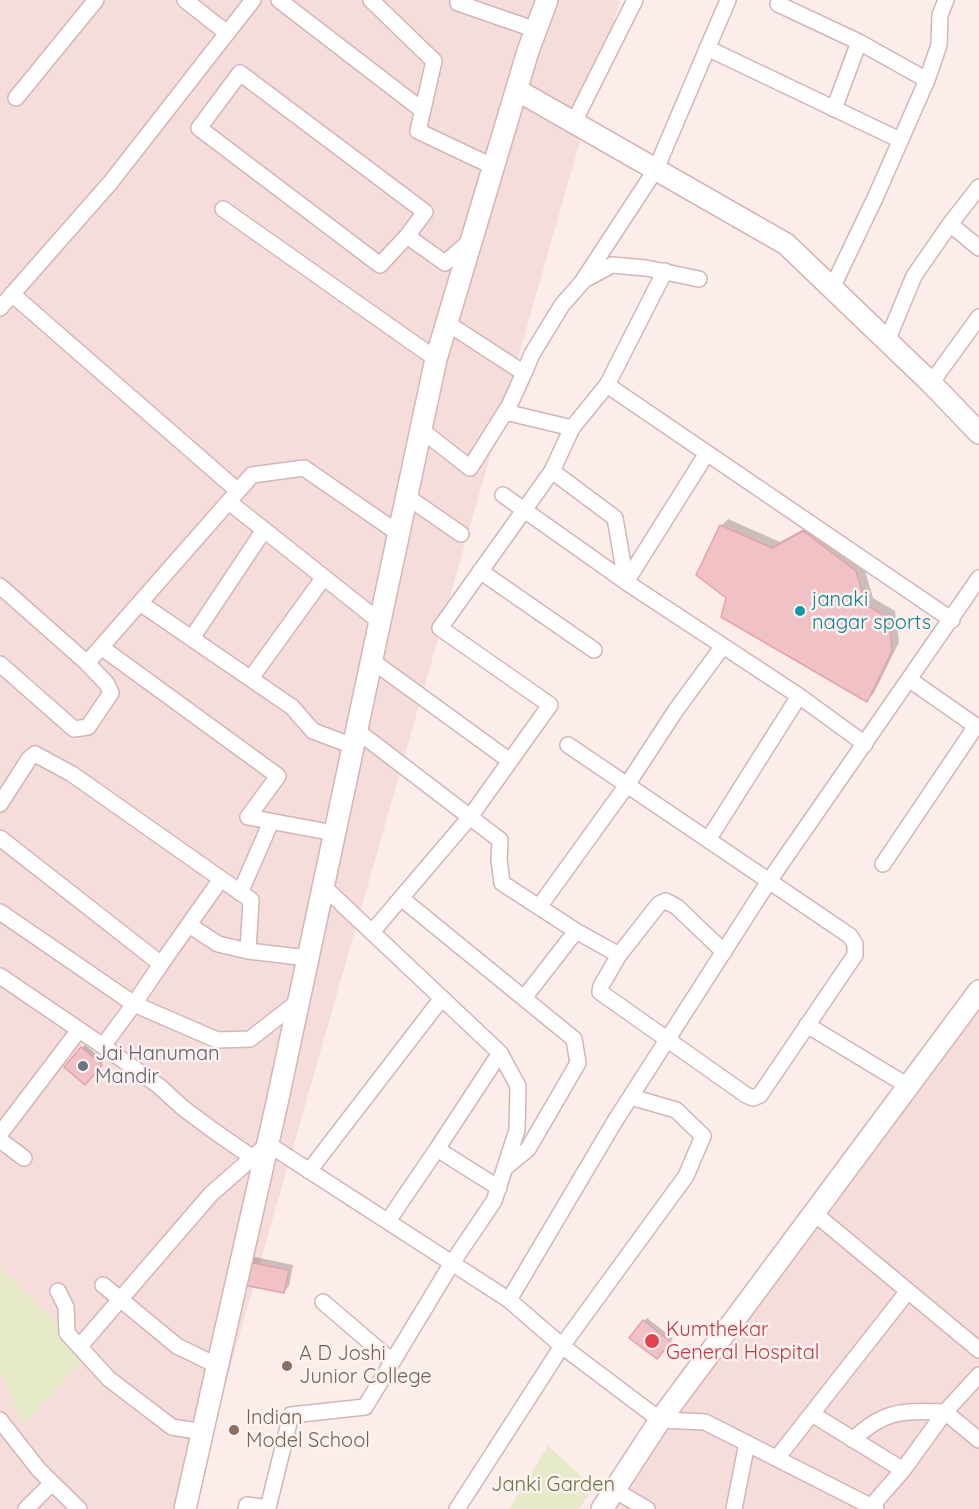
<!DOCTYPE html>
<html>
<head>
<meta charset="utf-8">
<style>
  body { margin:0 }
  canvas { display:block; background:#fcecea }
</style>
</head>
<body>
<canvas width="979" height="1509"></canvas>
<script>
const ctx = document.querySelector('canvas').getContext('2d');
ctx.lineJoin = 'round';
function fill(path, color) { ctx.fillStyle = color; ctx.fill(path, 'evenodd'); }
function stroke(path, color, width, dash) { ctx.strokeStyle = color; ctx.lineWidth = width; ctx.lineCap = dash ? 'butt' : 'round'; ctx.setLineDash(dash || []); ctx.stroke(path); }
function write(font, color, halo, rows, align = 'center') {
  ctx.font = font + ' Quicksand,sans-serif'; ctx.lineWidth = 5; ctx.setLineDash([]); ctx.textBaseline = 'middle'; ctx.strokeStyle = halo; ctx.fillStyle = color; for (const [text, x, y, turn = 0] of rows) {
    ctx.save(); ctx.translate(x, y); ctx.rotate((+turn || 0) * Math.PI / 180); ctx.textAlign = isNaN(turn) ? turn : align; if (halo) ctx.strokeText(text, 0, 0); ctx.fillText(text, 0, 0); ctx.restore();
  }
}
fill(new Path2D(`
  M 0,0 L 620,0 L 190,1509 L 0,1509 Z
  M 979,991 L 979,1509 L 602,1509 Z`), '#f5dddb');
fill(new Path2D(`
  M 0,1267 L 88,1355 L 23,1425 L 0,1371 Z
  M 548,1446 L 593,1487 L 579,1509 L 509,1509 Z`), '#e6eac8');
fill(new Path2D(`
  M 728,519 L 780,542 L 811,525 L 863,564 L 873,598 L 895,611 L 899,642 L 874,693 L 867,700 L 728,597 L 721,526 Z
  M 85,1045 L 104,1061 L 88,1080 L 82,1048 Z
  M 255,1257 L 293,1265 L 289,1286 L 283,1292 L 249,1262 Z
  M 647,1318 L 673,1338 L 660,1354 L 644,1321 Z`), '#0003');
const building = new Path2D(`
  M 720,525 L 772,548 L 803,531 L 856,571 L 866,605 L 889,618 L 892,651 L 867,702 L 721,617 L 726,598 L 696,575 Z
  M 81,1047 L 102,1065 L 85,1085 L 64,1067 Z
  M 248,1262 L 289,1270 L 284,1293 L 243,1285 Z
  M 643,1320 L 671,1342 L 657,1359 L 629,1338 Z`);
fill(building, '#f0c2c6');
stroke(building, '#e2a3a9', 1.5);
const street = new Path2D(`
  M 185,0 L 227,33
  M 279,0 L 422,110
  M 371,0 L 434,61 L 418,131 L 494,167
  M 458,0 L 458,3 L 536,30
  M 780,0 L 778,4 L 859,42 L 927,80
  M 707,48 L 900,140
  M 16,98 L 96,0
  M 834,109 L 859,42
  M 574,122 L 635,0
  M 223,209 L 436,359
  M 950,224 L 979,248
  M 407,236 L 380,265 L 199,128 L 240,73 L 425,212 L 407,236 L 445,263 L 471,240
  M 665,271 L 607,385 L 952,620
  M 584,279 L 656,169 L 728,0
  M 832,288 L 876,196 L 927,80 L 939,45 L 940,15 L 946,0
  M 12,294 L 238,491
  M 0,308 L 110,183 L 253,0
  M 447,323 L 524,373 L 532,354 L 562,305 L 584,280 L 612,265 L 646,268 L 699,279
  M 887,341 L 914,276 L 950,224 L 979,187
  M 931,383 L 979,317
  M 505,412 L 572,428 L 552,471 L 615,518 L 626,582
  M 572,428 L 607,385
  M 420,429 L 470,468 L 509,406 L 524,373
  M 503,495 L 626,582 L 799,696
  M 406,496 L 461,534
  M 229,502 L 379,621
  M 480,571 L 594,650
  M 626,582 L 707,453
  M 0,586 L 87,663 L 252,475 L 304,468 L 398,533
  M 140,603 L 292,707 L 313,731 L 353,746
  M 192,638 L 264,530
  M 101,647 L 278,776 L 248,817 L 334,833
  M 371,660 L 510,761
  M 0,664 L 74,729 L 88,727 L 111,693 L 107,684 L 87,663
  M 251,678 L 324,577
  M 356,730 L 500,840 L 499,860 L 502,883 L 576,931 L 619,955 L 659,904 L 666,901 L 677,907 L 724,952
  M 0,804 L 29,759 L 35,754 L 72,774 L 251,900 L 248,951 L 308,958
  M 0,838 L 161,964 L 221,879
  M 708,840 L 799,696 L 865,744
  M 883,864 L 976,726 L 910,680
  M 240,893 L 271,822
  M 401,898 L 574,1039 L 578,1063 L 528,1149 L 506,1167
  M 539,907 L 627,785 L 676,710 L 723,646
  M 0,912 L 134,1004 L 161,964
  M 189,925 L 218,944 L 248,951
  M 372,932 L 470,817 L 550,705 L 440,628 L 552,471
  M 619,955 L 601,986 L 600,992 L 746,1095 L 753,1098 L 760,1095 L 855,955 L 855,944 L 850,936 L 769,881 L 979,578
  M 0,976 L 103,1046 L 134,1004 L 217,1040 L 250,1039 L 299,1001
  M 524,998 L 576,931
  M 807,1025 L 908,1086
  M 103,1046 L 159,1086 L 183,1108 L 214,1131 L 253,1158
  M 0,1134 L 79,1030
  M 0,1140 L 24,1158
  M 437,1149 L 500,1053
  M 309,1171 L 442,998
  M 814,1213 L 979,1350
  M 388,1221 L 437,1149 L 499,1188
  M 103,1285 L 177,1346 L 218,1366
  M 58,1291 L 66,1307 L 67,1333 L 109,1379 L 172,1427 L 203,1432
  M 509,1300 L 562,1346 L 660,1420 L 705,1422 L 876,1509
  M 323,1302 L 392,1361
  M 80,1346 L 211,1194 L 268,1144 L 509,1300 L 615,1121 L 769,881 L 568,745
  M 979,1375 L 945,1412 L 979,1440
  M 812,1414 L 903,1470 L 869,1509
  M 0,1420 L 39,1470 L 79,1509
  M 853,1440 C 884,1409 904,1411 945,1412
  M 777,1458 L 908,1291
  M 903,1470 L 945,1412
  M 614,1490 L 647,1509
  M 26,1509 L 52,1483
  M 246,1509 L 247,1505 L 268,1508 L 291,1415 L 365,1407 L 452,1263 L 494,1201 L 517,1130 L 518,1086 L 500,1053 L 323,886
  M 457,1509 L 562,1346 L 686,1176 L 703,1136 L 676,1110 L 631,1097
  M 734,1509 L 747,1443`);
const secondary = new Path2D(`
  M 517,90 L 786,244 L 931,383 L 979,433
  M 185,1509 L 277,1103 L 436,359 L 528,51 L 547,0
  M 602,1509 L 660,1420 L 979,991`);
stroke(street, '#d3b5b6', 18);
stroke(secondary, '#d7b4b5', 24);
stroke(street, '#fff', 15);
stroke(secondary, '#fff', 21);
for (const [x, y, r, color] of [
  [800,611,6,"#0f9aa8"],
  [83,1066,6,"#6b7280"],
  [652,1341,8,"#e0444e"],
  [287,1366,6,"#8d6e63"],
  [234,1430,6,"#8d6e63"]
]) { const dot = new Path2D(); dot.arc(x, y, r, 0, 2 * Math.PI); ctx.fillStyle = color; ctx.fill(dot); stroke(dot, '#fef2f0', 2); }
write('20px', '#0d838f', '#fef2f0', [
  ["janaki",812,600],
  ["nagar sports",812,623]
], 'left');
write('20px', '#5b616d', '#fef2f0', [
  ["Jai Hanuman",95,1054],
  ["Mandir",95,1077]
], 'left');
write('20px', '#be3a42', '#fef2f0', [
  ["Kumthekar",666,1330],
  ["General Hospital",666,1353]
], 'left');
write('20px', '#785e54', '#fef2f0', [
  ["A D Joshi",299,1354],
  ["Junior College",299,1377],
  ["Indian",246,1418],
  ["Model School",246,1441]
], 'left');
write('20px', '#697543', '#fef2f0', [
  ["Janki Garden",553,1485]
]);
</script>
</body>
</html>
